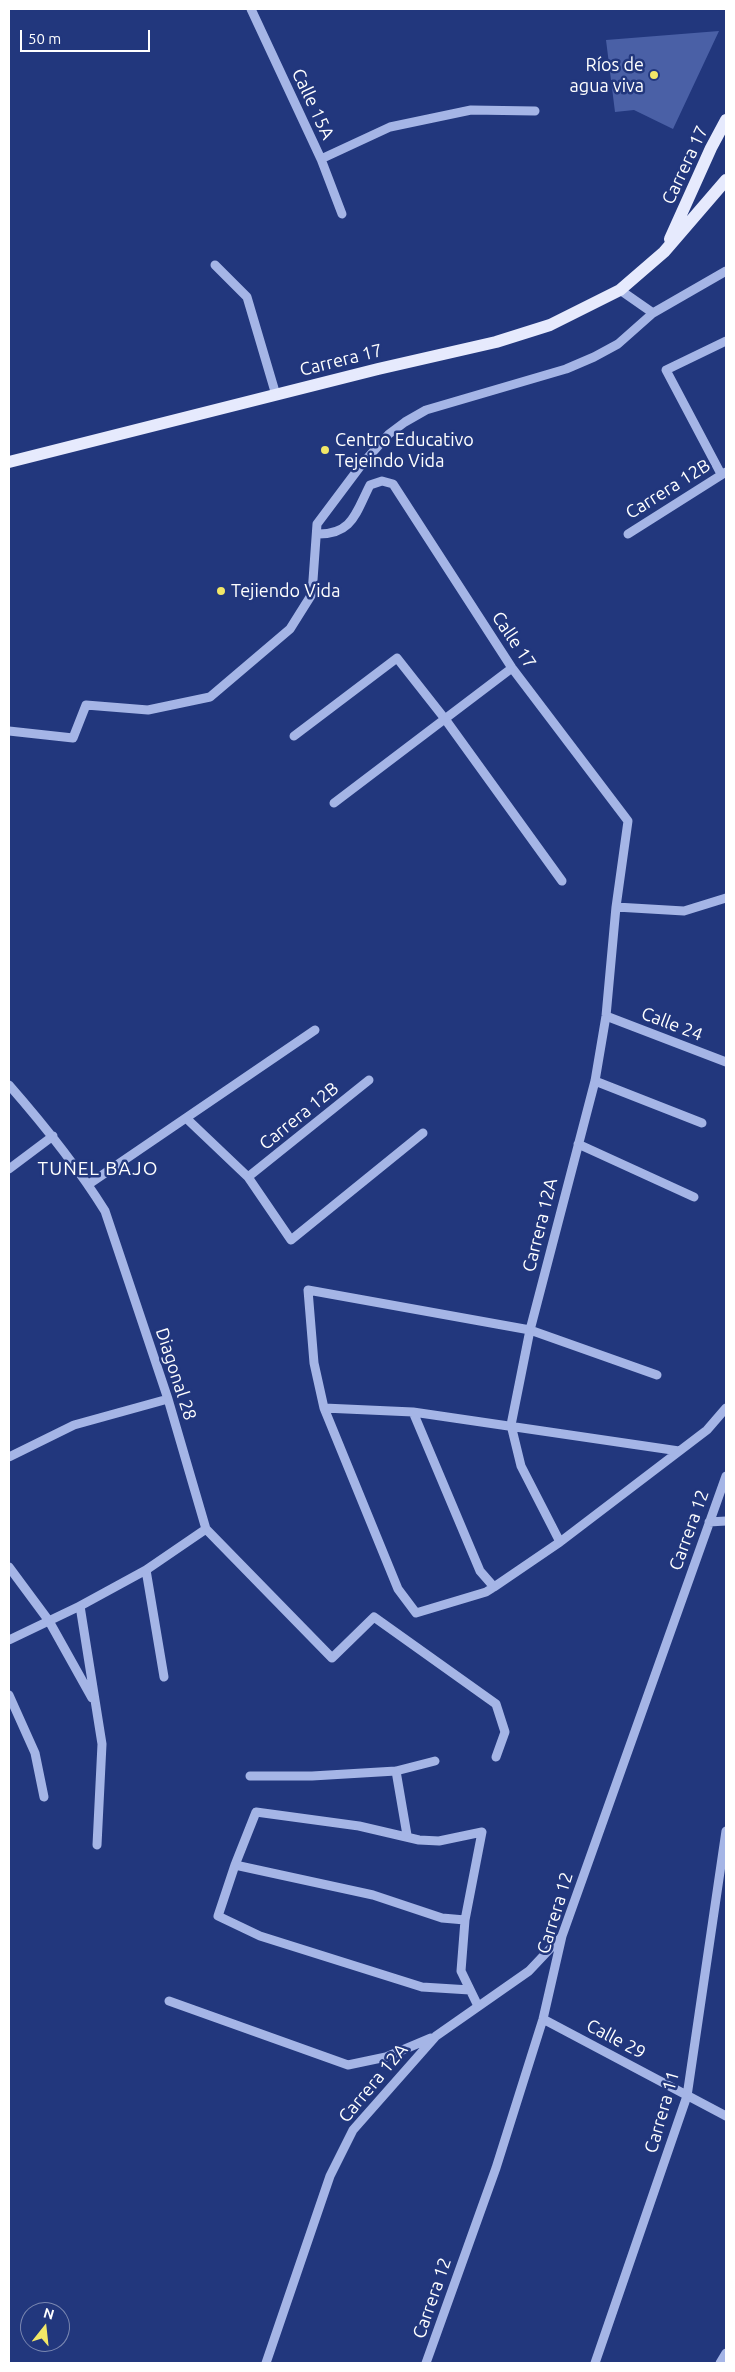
<!DOCTYPE html>
<html>
<head>
<meta charset="utf-8">
<style>
  body { margin:0 }
  #map { position:relative; width:735px; height:2372px; overflow:hidden; background:#22377d; font-family:Ubuntu,sans-serif }
  canvas { display:block }
  .frame { position:absolute; inset:0; border:10px solid #fff; pointer-events:none }
  .north { position:absolute; left:20px; top:2302px; width:50px; height:50px; box-sizing:border-box; background:#22377d; border:1px solid #7a87b1; border-radius:50%; rotate:16deg; font-size:14px; font-weight:700; line-height:20px; text-align:center; color:#fff }
  .north::after { content:''; display:block; margin:auto; width:18px; height:22px; background:#f2e767; clip-path:polygon(50% 0,100% 100%,50% 72%,0 100%) }
  .scale { position:absolute; left:20px; top:30px; width:130px; height:22px; box-sizing:border-box; border:2px solid #fff; border-top:0; padding-left:6px; font-size:15px; line-height:18px; white-space:nowrap; color:#fff; -webkit-text-stroke:4px #22377d; paint-order:stroke }
</style>
</head>
<body>
<div id="map">
<canvas width="735" height="2372"></canvas>
<div class="frame"></div>
<div class="north">N</div>
<div class="scale">50 m</div>
</div>
<script>
const ctx = document.querySelector('canvas').getContext('2d');
ctx.lineJoin = 'round';
function fill(path, color) { ctx.fillStyle = color; ctx.fill(path, 'evenodd'); }
function stroke(path, color, width, dash) { ctx.strokeStyle = color; ctx.lineWidth = width; ctx.lineCap = dash ? 'butt' : 'round'; ctx.setLineDash(dash || []); ctx.stroke(path); }
function write(font, color, halo, rows, align = 'center') {
  ctx.font = font + ' Ubuntu,sans-serif'; ctx.lineWidth = 5; ctx.setLineDash([]); ctx.textBaseline = 'middle'; ctx.strokeStyle = halo; ctx.fillStyle = color; for (const [text, x, y, turn = 0] of rows) {
    ctx.save(); ctx.translate(x, y); ctx.rotate((+turn || 0) * Math.PI / 180); ctx.textAlign = isNaN(turn) ? turn : align; if (halo) ctx.strokeText(text, 0, 0); ctx.fillText(text, 0, 0); ctx.restore();
  }
}
fill(new Path2D(`
  M 719,31 L 673,129 L 634,110 L 615,112 L 606,40 Z`), '#4a60a6');
stroke(new Path2D(`
  M 251,9 L 321,159 L 342,214
  M 321,159 L 390,127 L 471,110 L 535,111
  M 215,265 L 247,297 L 276,395
  M 620,290 L 653,313 L 726,271
  M 721,474 L 666,370 L 726,341
  M 317,534 C 353,535 356,512 370,485 L 382,481 L 393,484 L 512,668 L 628,821 L 616,907 L 606,1016 L 595,1081 L 530,1330 L 511,1425 L 521,1466 L 560,1542
  M 628,534 L 726,472
  M 9,731 L 73,738 L 86,705 L 148,710 L 210,697 L 290,629 L 312,594 L 317,524 L 362,464 L 389,434 L 405,422 L 426,410 L 566,369 L 594,357 L 618,344 L 653,313
  M 294,736 L 397,658 L 445,719 L 562,881
  M 334,803 L 512,668
  M 616,907 L 684,911 L 726,898
  M 606,1016 L 726,1062
  M 595,1081 L 702,1123
  M 9,1085 C 44,1125 77,1166 105,1211 L 168,1399 L 206,1529 L 332,1658 L 374,1617 L 496,1704 L 505,1732 L 496,1757
  M 186,1118 L 248,1177 L 291,1240 L 423,1133
  M 578,1144 L 694,1197
  M 9,1169 L 53,1136
  M 248,1177 L 369,1080
  M 89,1184 L 315,1030
  M 657,1375 L 530,1330 L 308,1290 L 314,1363 L 324,1408 L 398,1589 L 416,1613 L 486,1592 L 494,1587 L 560,1542 L 707,1430 L 726,1408
  M 324,1408 L 413,1412 L 679,1451
  M 413,1412 L 480,1571 L 494,1587
  M 9,1457 L 74,1425 L 168,1399
  M 709,1522 L 726,1521
  M 9,1567 L 49,1621 L 92,1698
  M 146,1570 L 164,1677
  M 80,1606 L 102,1744 L 97,1845
  M 9,1640 L 80,1606 L 146,1570 L 206,1529
  M 9,1695 L 35,1753 L 44,1797
  M 396,1771 L 407,1835
  M 250,1776 L 312,1776 L 396,1771 L 435,1761
  M 235,1865 L 373,1895 L 442,1918 L 465,1920
  M 470,1990 L 422,1987 L 260,1936 L 218,1916 L 235,1865 L 256,1812 L 359,1826 L 419,1840 L 439,1841 L 482,1832 L 465,1920 L 461,1971 L 478,2006
  M 169,2001 L 348,2065 L 386,2057 L 431,2038
  M 543,2019 L 726,2116
  M 266,2363 L 330,2176 L 353,2130 L 436,2036 L 529,1971 L 562,1936
  M 426,2363 L 496,2168 L 543,2019 L 562,1936 L 726,1476
  M 595,2363 L 687,2096 L 726,1831
  M 720,2363 L 726,2353`), '#a5b5e6', 9);
stroke(new Path2D(`
  M 670,239 L 711,148 L 726,120
  M 9,462 L 378,369 L 496,342 L 550,325 L 620,290 L 664,252 L 726,180`), '#e6eafd', 12);
for (const [x, y, r, color] of [
  [654,75,5,"#f2e767"],
  [325,450,5,"#f2e767"],
  [221,591,5,"#f2e767"]
]) { const dot = new Path2D(); dot.arc(x, y, r, 0, 2 * Math.PI); ctx.fillStyle = color; ctx.fill(dot); stroke(dot, '#22377d', 2); }
write('18px', '#fff', '#22377d', [
  ["Ríos de",644,65,"right"],
  ["agua viva",644,86,"right"],
  ["Centro Educativo",335,440],
  ["Tejeindo Vida",335,461],
  ["Tejiendo Vida",231,591]
], 'left');
write('18px', '#fff', '#22377d', [
  ["Calle 15A",313,104,65],
  ["Carrera 17",685,165,-65],
  ["Carrera 17",341,360,-14],
  ["Carrera 12B",668,489,-32],
  ["Calle 17",514,640,56],
  ["Calle 24",672,1024,21],
  ["Carrera 12B",299,1116,-39],
  ["Carrera 12A",540,1225,-76],
  ["Diagonal 28",176,1374,72],
  ["Carrera 12",689,1530,-70],
  ["Carrera 12",555,1913,-73],
  ["Calle 29",616,2039,28],
  ["Carrera 12A",373,2083,-50],
  ["Carrera 11",662,2112,-74],
  ["Carrera 12",432,2298,-71]
]);
ctx.letterSpacing = '1px';
write('19px', '#fff', '#22377d', [
  ["TUNEL BAJO",98,1169]
]);
ctx.letterSpacing = '0px';
</script>
</body>
</html>
